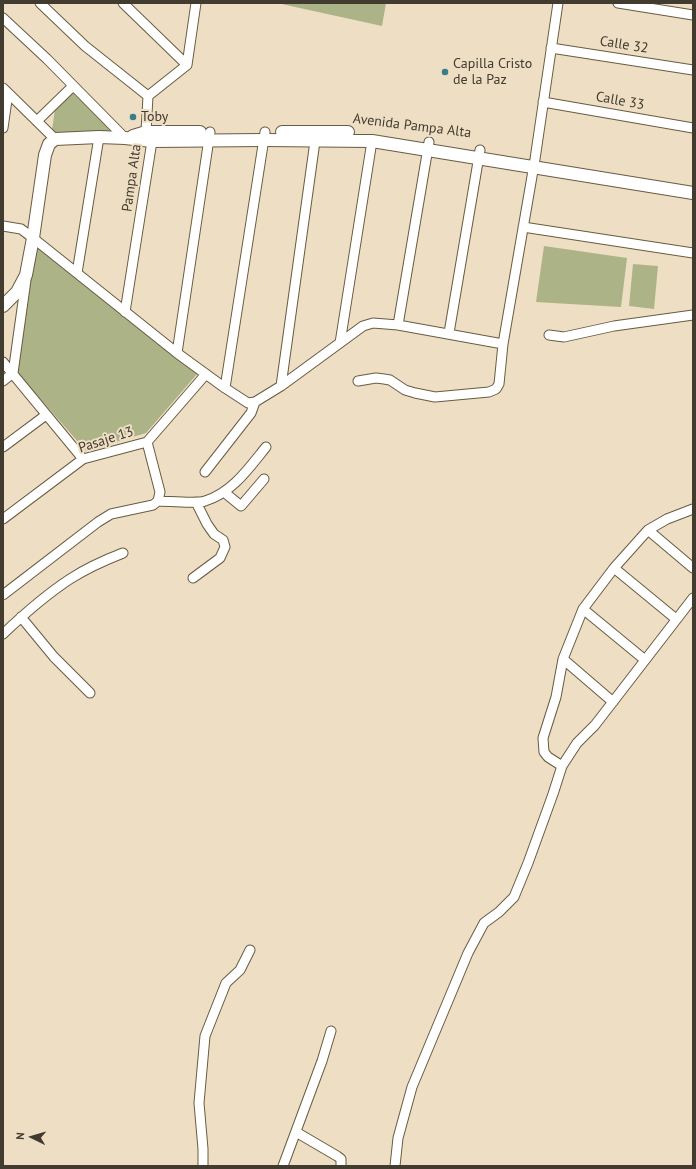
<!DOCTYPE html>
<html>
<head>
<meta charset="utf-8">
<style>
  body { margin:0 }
  #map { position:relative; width:696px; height:1169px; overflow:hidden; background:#eedec3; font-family:"PT Sans",sans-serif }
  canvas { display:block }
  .frame { position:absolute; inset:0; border:4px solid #413b30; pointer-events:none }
  .north { position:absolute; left:12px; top:1117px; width:40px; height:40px; -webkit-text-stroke:3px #eedec3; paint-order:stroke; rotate:275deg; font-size:11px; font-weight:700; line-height:16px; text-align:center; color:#413b30 }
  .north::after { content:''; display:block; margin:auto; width:14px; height:18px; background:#413b30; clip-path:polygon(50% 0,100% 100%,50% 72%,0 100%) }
</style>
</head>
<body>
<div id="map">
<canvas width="696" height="1169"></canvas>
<div class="frame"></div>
<div class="north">N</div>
</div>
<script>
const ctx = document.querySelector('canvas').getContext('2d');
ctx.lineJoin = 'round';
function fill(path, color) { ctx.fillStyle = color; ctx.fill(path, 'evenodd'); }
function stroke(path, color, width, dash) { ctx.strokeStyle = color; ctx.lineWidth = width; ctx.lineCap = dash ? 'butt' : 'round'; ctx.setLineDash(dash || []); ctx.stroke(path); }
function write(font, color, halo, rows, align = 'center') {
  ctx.font = font + ' "PT Sans",sans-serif'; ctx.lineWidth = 4; ctx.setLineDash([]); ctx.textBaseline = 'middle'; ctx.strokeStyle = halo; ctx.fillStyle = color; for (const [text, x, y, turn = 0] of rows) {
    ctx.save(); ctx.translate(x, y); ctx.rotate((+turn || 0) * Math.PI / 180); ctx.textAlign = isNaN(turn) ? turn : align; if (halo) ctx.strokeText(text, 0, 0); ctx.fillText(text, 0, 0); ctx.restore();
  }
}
fill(new Path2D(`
  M 277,3 L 386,3 L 382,26 Z
  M 73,93 L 112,129 L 113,131 L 53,133 L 52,130 L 55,109 L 70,94 Z
  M 544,246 L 627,258 L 621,307 L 536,302 Z
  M 39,247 L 198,373 L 146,433 L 86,451 L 15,370 L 34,249 Z
  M 633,264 L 658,266 L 654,309 L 629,306 Z`), '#acb487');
const minor = new Path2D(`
  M 40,3 L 85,46 L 148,96 L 146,132 L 152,141 L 125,312
  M 123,3 L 187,65
  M 618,3 L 693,15
  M 3,18 L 47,59 L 125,138
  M 551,48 L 693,70
  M 3,88 L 55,139
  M 148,96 L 187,65 L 196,3
  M 543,102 L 693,128
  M 37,121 L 73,86
  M 3,128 L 8,93
  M 3,226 L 21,229 L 33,238 L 177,353 L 225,388 L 248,403 L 255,402 L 281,386 L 363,326 L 373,323 L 398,325 L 503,344
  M 523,227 L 693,253
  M 77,273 L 99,137
  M 398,325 L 429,142
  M 449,333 L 480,150
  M 549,335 L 564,337 L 614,326 L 693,315
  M 340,343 L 372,141
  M 177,353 L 210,132
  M 3,362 L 83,459
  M 3,381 L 13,373 L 26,280
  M 358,381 L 376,378 L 384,379 L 390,380 L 405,390 L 415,393 L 435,397 L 489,392 L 496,389 L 499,384 L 503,344 L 535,159 L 558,3
  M 281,386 L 316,134
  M 225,388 L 265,132
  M 3,447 L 46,415
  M 205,472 L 251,413 L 255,402
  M 224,492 L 241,506 L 264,479
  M 158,501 C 168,501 197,504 205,501 C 232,493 249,468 266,447
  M 3,519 L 83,459 L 147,442 L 206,374
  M 648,530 L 693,568
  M 614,568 L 676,619
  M 193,578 L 220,558 L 225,547 L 223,540 L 214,534 L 207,524 L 196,502
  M 3,595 L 98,522 L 111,514 L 153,505 L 158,501 L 160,492 L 147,442
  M 583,609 L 645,660
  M 21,617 L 54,657 L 90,693
  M 3,634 C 23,615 47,594 70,579 C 87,568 105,560 123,553
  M 563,659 L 613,702
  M 562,766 L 548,757 L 544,752 L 543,738 L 556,697 L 563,659 L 583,609 L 614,568 L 648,530 L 667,519 L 693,509
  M 296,1132 L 337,1156 L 341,1159 L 341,1166
  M 203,1166 L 203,1149 L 199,1103 L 205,1036 L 226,983 L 240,970 L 250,950
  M 283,1166 L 322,1061 L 331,1031
  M 395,1166 L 398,1138 L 412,1087 L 468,953 L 484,923 L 499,912 L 514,897 L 528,863 L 553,794 L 562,766 L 577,743 L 595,725 L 693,598`);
const tertiary = new Path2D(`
  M 282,132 L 348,132
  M 133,136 L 146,132 L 200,132
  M 3,306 L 17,292 L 26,275 L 33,238 L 45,155 L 49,144 L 55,139 L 99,137 L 125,138 L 152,141 L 264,140 L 372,141 L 693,193`);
stroke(minor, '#685b43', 11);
stroke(tertiary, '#685b43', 14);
stroke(minor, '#fff', 9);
stroke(tertiary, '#fff', 12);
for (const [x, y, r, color] of [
  [445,72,4,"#377d8a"],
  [133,117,4,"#377d8a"]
]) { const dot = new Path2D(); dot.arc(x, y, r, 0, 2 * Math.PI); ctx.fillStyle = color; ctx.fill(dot); stroke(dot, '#eedec3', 1.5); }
write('14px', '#413b30', '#eedec3', [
  ["Calle 32",624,45,9],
  ["Calle 33",620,101,10],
  ["Avenida Pampa Alta",412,126,7],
  ["Pampa Alta",132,178,-82],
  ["Pasaje 13",106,440,-18]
]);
write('14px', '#413b30', '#eedec3', [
  ["Capilla Cristo",453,64],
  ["de la Paz",453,80],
  ["Toby",141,117]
], 'left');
</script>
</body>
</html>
